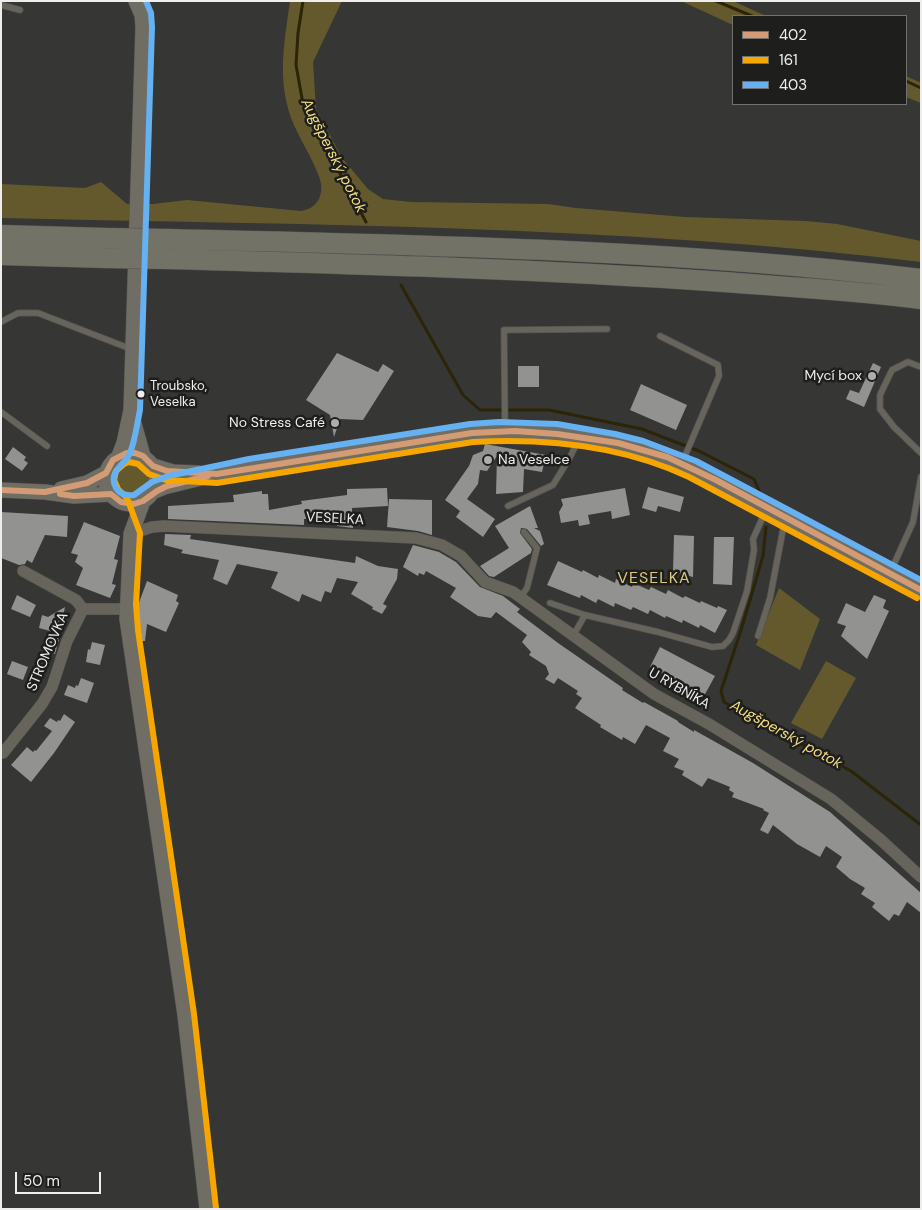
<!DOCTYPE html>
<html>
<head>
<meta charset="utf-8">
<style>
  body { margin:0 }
  #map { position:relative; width:922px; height:1210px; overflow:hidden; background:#363635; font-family:"DM Sans",sans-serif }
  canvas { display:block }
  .frame { position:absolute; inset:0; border:2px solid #eeeeec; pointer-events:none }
  .legend { position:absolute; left:732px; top:15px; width:175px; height:90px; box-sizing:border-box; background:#1e1e1d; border:1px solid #717170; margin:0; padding:6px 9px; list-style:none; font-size:15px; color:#eeeeec }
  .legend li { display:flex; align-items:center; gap:10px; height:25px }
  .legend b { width:25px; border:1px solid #717170 }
  .scale { position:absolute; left:15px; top:1172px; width:86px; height:22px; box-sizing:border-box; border:2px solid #eeeeec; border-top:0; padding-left:6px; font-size:15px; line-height:18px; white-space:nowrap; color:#eeeeec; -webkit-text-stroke:4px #1e1e1d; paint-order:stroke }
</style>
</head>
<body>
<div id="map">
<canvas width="922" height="1210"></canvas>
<div class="frame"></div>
<ul class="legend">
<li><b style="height:6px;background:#d39c74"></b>402</li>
<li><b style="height:6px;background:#f7a600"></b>161</li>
<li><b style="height:6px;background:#66b1f2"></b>403</li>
</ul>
<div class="scale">50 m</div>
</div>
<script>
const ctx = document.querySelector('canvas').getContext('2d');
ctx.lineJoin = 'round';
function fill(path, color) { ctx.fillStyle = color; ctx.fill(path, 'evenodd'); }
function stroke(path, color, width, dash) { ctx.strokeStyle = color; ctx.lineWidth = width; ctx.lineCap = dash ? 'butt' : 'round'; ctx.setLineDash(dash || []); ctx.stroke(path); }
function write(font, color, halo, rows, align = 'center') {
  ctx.font = font + ' "DM Sans",sans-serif'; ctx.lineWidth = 5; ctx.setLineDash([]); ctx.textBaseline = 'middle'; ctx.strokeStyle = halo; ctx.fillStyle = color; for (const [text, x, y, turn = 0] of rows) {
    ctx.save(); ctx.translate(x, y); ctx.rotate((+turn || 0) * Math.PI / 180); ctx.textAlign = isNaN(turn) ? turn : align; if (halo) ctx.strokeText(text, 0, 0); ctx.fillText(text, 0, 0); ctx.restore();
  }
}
fill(new Path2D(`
  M 290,1 L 342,1 L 313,62 L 316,109 L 342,158 L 368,189 L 383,199 L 411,202 L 548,204 L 576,208 L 685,217 L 806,221 L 837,224 L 921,241 L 921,262 C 617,225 307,225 1,218 L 1,184 L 85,188 L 101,182 L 127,204 L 153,204 L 187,200 L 301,211 C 315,209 323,198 321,184 C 320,172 300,139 294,125 C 276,83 284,45 290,1 Z
  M 681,1 L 733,1 L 766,16 L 733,16 L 733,25 Z
  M 906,76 L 921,83 L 921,103 L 906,97 Z
  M114 479a17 17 0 1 1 34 0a17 17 0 1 1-34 0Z
  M 779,588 L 820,619 L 800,670 L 756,645 Z
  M 826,661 L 856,678 L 822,739 L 791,723 Z`), '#64592c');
stroke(new Path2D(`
  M 303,1 L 298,33 L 296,65 L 303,104 L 366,222
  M 716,1 L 752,16
  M 906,81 L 921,88
  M 401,285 L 463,395 L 480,410 L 549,410 L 642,429 L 699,451 L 754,479 L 760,493
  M 766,527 L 763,556 L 742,627 L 721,691 L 724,702 L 851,771 L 921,825`), '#2b2406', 3);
fill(new Path2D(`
  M 337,353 L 378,372 L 383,364 L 394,371 L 363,420 L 340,419 L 334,437 L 330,415 L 306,400 Z
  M 873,363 L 881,367 L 864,407 L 846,399 L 850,390 L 859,393 Z
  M 518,366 L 539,366 L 539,387 L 518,387 Z
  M 641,384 L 687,405 L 676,430 L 630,410 Z
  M 485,444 L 546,455 L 542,472 L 524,469 L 523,492 L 496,494 L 497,456 L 487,471 L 480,470 L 478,484 L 467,499 L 495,519 L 483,537 L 456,517 L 460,511 L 445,500 L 469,466 L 473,455 L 483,451 Z
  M 13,447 L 26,457 L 24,460 L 28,463 L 22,471 L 5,459 Z
  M 648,487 L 684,497 L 680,512 L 658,506 L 656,512 L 642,508 Z
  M 387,488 L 388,506 L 352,508 L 353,528 L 337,526 L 337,523 L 319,518 L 304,519 L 304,525 L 168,519 L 168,506 L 234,502 L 233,495 L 262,491 L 262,494 L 268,494 L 269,510 L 302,504 L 301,501 L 347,495 L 347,489 Z
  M 625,488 L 630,515 L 612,519 L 611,511 L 588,515 L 590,524 L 579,526 L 578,520 L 561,523 L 559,512 L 563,505 L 561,499 Z
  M 389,499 L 432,500 L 432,535 L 418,531 L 387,527 Z
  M 530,506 L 538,528 L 534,528 L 540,531 L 544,544 L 541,546 L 527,529 L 521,528 L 520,533 L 532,549 L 531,553 L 494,577 L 489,576 L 480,566 L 509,548 L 495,526 Z
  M 1,512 L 68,516 L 67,537 L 45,535 L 32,563 L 27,560 L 25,564 L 19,565 L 1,558 Z
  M 84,522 L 120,536 L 114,559 L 118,560 L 112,584 L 116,585 L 110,598 L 76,585 L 83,568 L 75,562 L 78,555 L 71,553 Z
  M 165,534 L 191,535 L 190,539 L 355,563 L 356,556 L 378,566 L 398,569 L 397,579 L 383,604 L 387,606 L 382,614 L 372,609 L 373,607 L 351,594 L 358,582 L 337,578 L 331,593 L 325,591 L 321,602 L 302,594 L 299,602 L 271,588 L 278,572 L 237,564 L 227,585 L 213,579 L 219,560 L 181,553 L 183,550 L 164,545 Z
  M 674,535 L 694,536 L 693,577 L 673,572 Z
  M 714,537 L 734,537 L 732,585 L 713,584 Z
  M 413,545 L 439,552 L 456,562 L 480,587 L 503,596 L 520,609 L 517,612 L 558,643 L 623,688 L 622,690 L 643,703 L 644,702 L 678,721 L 678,722 L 694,732 L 694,730 L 753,763 L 830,812 L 921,893 L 921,913 L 907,902 L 899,916 L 894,914 L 889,921 L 872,907 L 875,903 L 861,894 L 865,888 L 850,879 L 836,867 L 842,857 L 826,846 L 820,857 L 797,844 L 773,825 L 768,834 L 760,830 L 769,813 L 763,810 L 764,809 L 732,797 L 734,793 L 729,790 L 730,787 L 708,778 L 702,787 L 682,775 L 684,771 L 674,767 L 679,759 L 663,751 L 670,738 L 646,725 L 635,744 L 623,737 L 622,740 L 600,727 L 601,725 L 575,708 L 582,698 L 576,694 L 578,691 L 558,678 L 554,684 L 545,679 L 549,674 L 546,666 L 529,655 L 531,652 L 522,642 L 527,635 L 496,612 L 491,618 L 478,616 L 450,597 L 456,588 L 426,571 L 424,575 L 419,573 L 418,576 L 403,567 Z
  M 558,561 L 582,572 L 583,570 L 598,578 L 599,575 L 615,583 L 616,579 L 632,587 L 633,583 L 649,590 L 651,587 L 666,594 L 668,590 L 683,598 L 685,596 L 700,603 L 701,601 L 717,608 L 718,606 L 727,610 L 715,633 L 700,625 L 699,628 L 683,620 L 682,623 L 666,616 L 665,618 L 650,610 L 648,614 L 633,607 L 631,610 L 615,603 L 614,607 L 598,599 L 596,603 L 581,595 L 580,598 L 547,585 Z
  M 147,581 L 178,595 L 176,601 L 179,603 L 166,632 L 147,624 L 145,641 L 141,641 L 137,608 Z
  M 17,595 L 36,605 L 30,617 L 11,609 Z
  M 874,595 L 886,600 L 883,608 L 889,611 L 867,659 L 841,636 L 846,626 L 837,623 L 846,603 L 865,612 Z
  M 65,607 L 58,640 L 59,640 L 55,654 L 42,651 L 54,632 L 39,628 L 42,615 L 48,617 Z
  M 92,642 L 105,645 L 100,665 L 86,662 L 88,649 L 90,650 Z
  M 660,647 L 715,676 L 704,696 L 650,667 Z
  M 12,661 L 28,667 L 23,680 L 7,674 Z
  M 81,678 L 94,683 L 87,703 L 64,695 L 68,685 L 75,688 L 76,685 L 78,686 Z
  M 64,714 L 75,722 L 54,753 L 31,782 L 11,765 L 27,747 L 33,752 L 35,750 L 36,751 L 52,731 L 44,726 L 50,718 L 57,722 L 58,720 L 60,721 Z`), '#929291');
const lane = new Path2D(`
  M 1,5 L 20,10
  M 1,322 L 18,313 L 38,313 L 131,349
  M 660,336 L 718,365 L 719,376 L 682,463
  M 921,367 L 908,362 L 892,370 L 880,395 L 880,409 L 894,427 L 921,453
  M 1,412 L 47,446
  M 505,429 L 504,330 L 607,329
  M 508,506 L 553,485 L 569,459 L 579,439
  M 890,573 L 913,522 L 921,477
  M 520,598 L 527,588 L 537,548 L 524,532
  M 550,603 L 585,615
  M 573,636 L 585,615 L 658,632 L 712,647 L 723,646 L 729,640 L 733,633 L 747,591 L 754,550 L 753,539 L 767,508
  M 758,636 L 770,598 L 785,519`);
const street = new Path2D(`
  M 131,534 L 152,527 L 164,526 L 416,538 L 442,545 L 461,556 L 485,582 L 513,592 L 654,694 L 709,724 L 831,799 L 881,840 L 921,877
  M 23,571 L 76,600 L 83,609
  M 83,609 L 127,609
  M 3,753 L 42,704 L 52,687 L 67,641 L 83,609`);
const secondary = new Path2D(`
  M 131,413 L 143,456
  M106 479a25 25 0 1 1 50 0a25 25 0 1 1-50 0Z
  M 119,456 L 124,443 L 131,410 L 143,27 L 142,15 L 136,1
  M 153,466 L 173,472 L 198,473
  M 61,489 L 87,483 L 106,473
  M 1,490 L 45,492 L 74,496 L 111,494
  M 152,492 L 164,487 L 217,474 L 472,433 L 505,431 L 532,432 L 591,438 L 639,448 L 667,457 L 693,469 L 921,590
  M 143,501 L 131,534 L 127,619 L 185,1015 L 207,1209`);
const highway = new Path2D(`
  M 1,235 L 106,238
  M 167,239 C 419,245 671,249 921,279
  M 1,255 L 106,258
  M 167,259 C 353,264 539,269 724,282 C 790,287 856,291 921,299`);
stroke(lane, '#535352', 7);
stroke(street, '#535352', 12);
stroke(secondary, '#535352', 16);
stroke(highway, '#535352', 21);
stroke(lane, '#66645b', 5.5);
stroke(street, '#66645b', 11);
stroke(secondary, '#6f6d64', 15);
stroke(highway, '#737266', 20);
const highwayBridge = new Path2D(`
  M 106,238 L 167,239
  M 106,258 L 167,259`);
stroke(highwayBridge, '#535352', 21, []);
stroke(highwayBridge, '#737266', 20);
stroke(new Path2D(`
  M 1,490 L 45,492 L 87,483 L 106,473 L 113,460 L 127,453 L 135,453 L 143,456 L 153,466 L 167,471 L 217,474 L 472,433 L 515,431 L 557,434 L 618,443 L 667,457 L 716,480 L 921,590
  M 60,494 L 74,496 L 111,494 L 121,502 L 134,504 L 143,501 L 157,491 L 167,486 L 208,476`), '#d39c74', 6);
stroke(new Path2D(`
  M 216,1208 L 194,1014 L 138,630 L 136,604 L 140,533 L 127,498 L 118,489 L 114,480 L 116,471 L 124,464 L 129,462 L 138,464 L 149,474 L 166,480 L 217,483 L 473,442 C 547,438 621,445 689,477 L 917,598`), '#f7a600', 6);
stroke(new Path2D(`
  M 146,1 L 151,13 L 152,27 L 140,410 C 137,424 135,441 130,453 C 125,465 107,472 116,488 C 120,494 127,496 134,495 L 152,482 L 168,476 L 249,459 L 470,424 L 499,422 L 557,424 L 615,434 L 643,441 L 696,461 L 921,580`), '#66b1f2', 6);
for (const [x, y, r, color] of [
  [872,376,5,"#aeaeac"],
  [141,394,4.5,"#eeeeec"],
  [335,423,5,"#aeaeac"],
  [488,460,5,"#aeaeac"]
]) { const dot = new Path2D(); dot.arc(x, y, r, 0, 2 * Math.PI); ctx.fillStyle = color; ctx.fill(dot); stroke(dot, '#1e1e1d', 2); }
write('13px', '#eeeeec', '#1e1e1d', [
  ["Troubsko,",150,387],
  ["Veselka",150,403]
], 'left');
write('14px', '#eeeeec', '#1e1e1d', [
  ["Mycí box",862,376],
  ["No Stress Café",325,423],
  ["Na Veselce",498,460,"left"]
], 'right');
write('14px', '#eeeeec', '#1e1e1d', [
  ["VESELKA",335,519,3],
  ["STROMOVKA",48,652,-67],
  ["U RYBNÍKA",679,689,30]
]);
write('italic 15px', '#f4de81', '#1e1e1d', [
  ["Augšperský potok",333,156,63],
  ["Augšperský potok",786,735,29]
]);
ctx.letterSpacing = '1px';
write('16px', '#dbc97c', '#1e1e1d', [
  ["VESELKA",654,579]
]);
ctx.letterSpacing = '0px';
</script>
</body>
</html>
